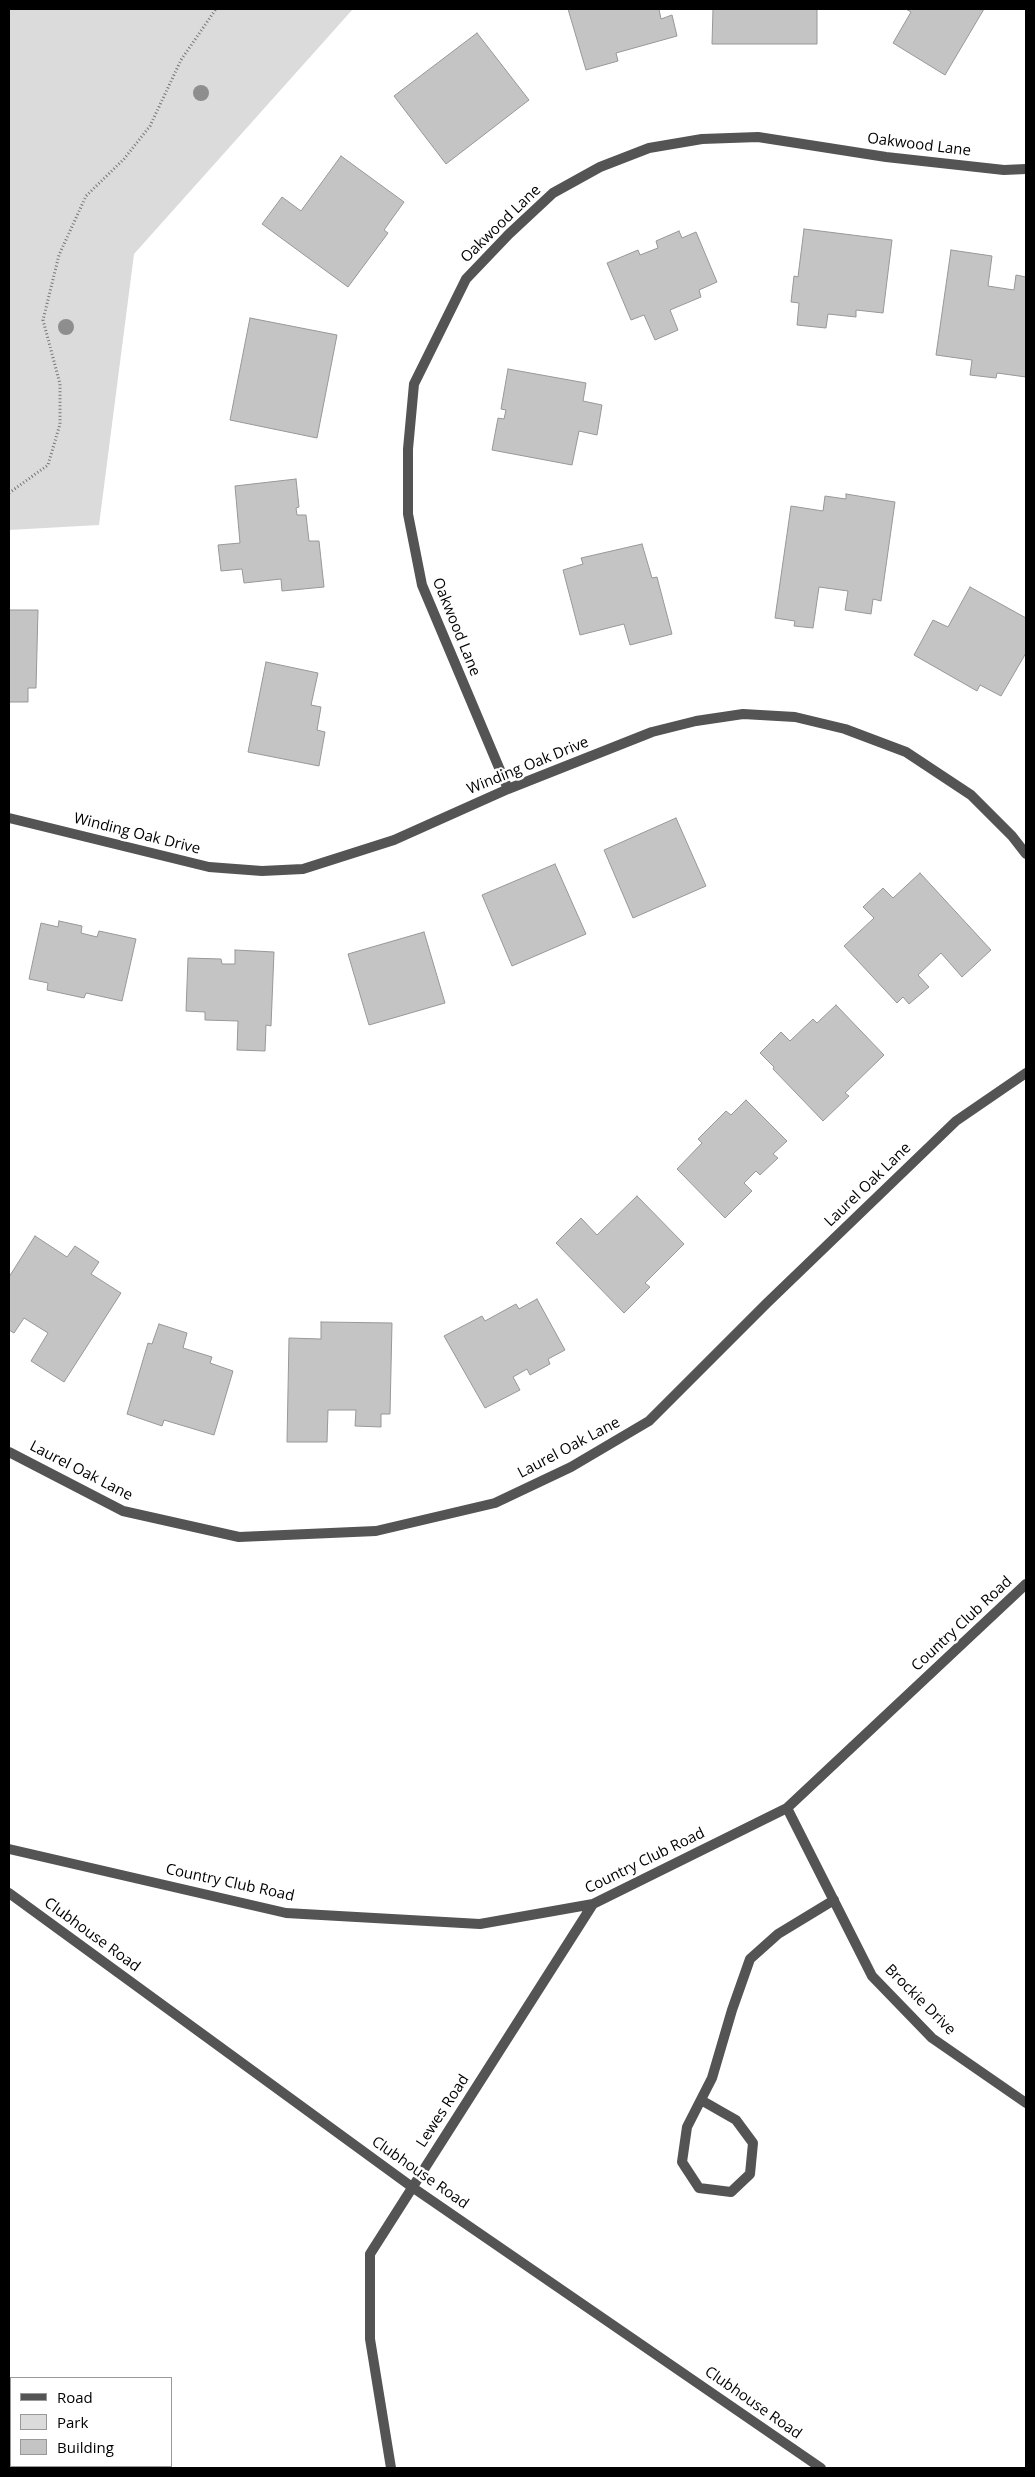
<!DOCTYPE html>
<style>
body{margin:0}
#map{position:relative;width:1035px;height:2477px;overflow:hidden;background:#fff;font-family:"Open Sans",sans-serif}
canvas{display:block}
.frame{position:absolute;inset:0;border:10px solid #000;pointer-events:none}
.legend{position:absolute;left:10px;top:2377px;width:162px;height:90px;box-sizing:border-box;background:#fff;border:1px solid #999;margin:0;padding:6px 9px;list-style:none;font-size:15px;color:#000}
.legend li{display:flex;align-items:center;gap:10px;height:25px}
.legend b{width:25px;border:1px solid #999}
</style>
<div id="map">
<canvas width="1035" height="2477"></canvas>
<div class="frame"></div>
<ul class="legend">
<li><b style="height:6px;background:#545454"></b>Road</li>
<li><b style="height:14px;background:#dbdbdb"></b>Park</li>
<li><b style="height:14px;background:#c4c4c4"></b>Building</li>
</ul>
</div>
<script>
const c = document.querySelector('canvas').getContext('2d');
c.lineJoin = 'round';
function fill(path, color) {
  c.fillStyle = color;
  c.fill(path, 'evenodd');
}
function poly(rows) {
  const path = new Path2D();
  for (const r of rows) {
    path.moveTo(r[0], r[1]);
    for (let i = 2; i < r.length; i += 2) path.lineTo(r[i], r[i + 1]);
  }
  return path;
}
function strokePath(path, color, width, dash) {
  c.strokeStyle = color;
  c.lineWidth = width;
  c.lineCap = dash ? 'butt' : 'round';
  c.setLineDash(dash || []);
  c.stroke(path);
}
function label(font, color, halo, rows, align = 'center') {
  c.font = font + ' "Open Sans",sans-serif';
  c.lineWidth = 5;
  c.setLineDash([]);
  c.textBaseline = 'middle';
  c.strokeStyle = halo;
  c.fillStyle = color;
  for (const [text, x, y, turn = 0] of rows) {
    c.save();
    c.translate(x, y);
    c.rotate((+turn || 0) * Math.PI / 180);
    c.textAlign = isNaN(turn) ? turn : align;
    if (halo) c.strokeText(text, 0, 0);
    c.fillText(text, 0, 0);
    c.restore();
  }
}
const green = poly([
 [9,9,353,9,134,254,99,525,9,530]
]);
const building = poly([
 [568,9,659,9,661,19,672,15,677,36,616,53,618,61,586,70,568,9],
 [713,9,817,9,817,44,712,44,713,9],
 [906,9,984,9,945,75,893,43,911,12,906,9],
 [477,33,529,100,446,164,394,96,477,33],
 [341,156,404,202,384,230,388,233,348,287,262,224,282,197,301,211,341,156],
 [804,229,892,240,883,313,856,310,856,317,828,314,826,328,797,325,799,303,791,302,794,276,798,277,804,229],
 [679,231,682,238,696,232,717,282,699,290,701,297,670,310,678,330,655,340,644,315,631,320,607,263,638,250,640,255,658,248,656,241,679,231],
 [951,250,992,256,988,286,1014,290,1016,275,1026,277,1026,377,997,373,996,378,970,375,972,360,936,355,951,250],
 [250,318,337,335,317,438,230,420,250,318],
 [508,369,586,383,583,401,602,405,597,435,579,431,572,465,492,450,498,418,504,419,506,410,501,409,508,369],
 [296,479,299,507,296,508,297,515,306,515,309,541,319,541,324,587,282,591,281,579,244,583,242,569,221,571,218,545,240,543,235,486,296,479],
 [846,494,895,502,881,601,873,599,871,614,845,610,848,591,819,587,813,628,794,626,795,621,775,618,791,506,823,511,825,496,846,499,846,494],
 [642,544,652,578,657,577,672,634,630,645,624,624,580,635,563,570,583,564,581,558,642,544],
 [970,587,1026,618,1026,653,1001,696,980,685,977,691,914,655,933,620,948,627,970,587],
 [9,610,38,610,36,688,28,688,28,702,9,702,9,610],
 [266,662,318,673,311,705,321,707,317,730,325,732,319,766,248,752,266,662],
 [676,818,706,886,633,918,604,850,676,818],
 [555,864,586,934,512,966,482,895,555,864],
 [920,873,991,950,962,977,941,953,918,975,929,987,909,1004,903,997,897,1003,844,946,874,918,863,907,883,888,893,898,920,873],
 [59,921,82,926,81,933,97,937,99,931,136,939,122,1001,86,993,84,998,47,990,48,983,29,979,41,923,58,927,59,921],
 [424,932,445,1003,369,1025,348,954,424,932],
 [235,950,274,952,271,1026,266,1025,265,1051,237,1050,238,1021,205,1020,205,1012,186,1011,188,958,221,959,222,964,235,964,235,950],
 [836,1005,884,1055,845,1093,849,1096,823,1121,773,1069,774,1067,760,1053,781,1032,790,1041,813,1019,817,1023,836,1005],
 [746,1100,787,1141,773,1154,778,1158,760,1175,756,1171,744,1183,752,1191,725,1218,677,1169,702,1143,698,1139,726,1111,731,1115,746,1100],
 [637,1196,684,1244,645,1283,650,1287,624,1313,556,1243,581,1218,597,1235,637,1196],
 [35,1236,67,1257,75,1246,99,1262,91,1274,121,1293,64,1382,31,1361,48,1333,24,1318,14,1333,9,1330,9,1277,35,1236],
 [537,1299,565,1350,548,1359,550,1364,530,1375,527,1369,513,1377,520,1390,485,1408,444,1336,482,1316,485,1321,516,1304,519,1309,537,1299],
 [321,1322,392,1323,390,1414,381,1414,381,1427,355,1426,356,1410,328,1410,327,1442,287,1442,289,1338,321,1339,321,1322],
 [159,1324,187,1333,183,1348,212,1357,210,1363,233,1371,214,1435,164,1420,162,1426,127,1414,148,1343,152,1344,159,1324]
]);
const path = poly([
 [9,493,48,465,60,424,60,384,43,320,59,255,86,196,124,159,150,126,181,60,216,9]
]);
const lane = poly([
 [701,2100,736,2120,753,2143,750,2174,731,2192,699,2188,682,2162,687,2127,712,2078,732,2010,750,1959,778,1934,834,1900]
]);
const street = poly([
 [508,789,422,585,408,514,408,449,414,384,466,279,509,234,553,193,600,167,649,148,702,139,758,137,886,157,1004,170,1026,169],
 [9,818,209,867,262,871,303,869,394,840,508,789,652,732,696,721,743,714,795,717,845,729,906,752,971,795,1012,836,1026,854],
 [9,1452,123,1511,239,1537,376,1531,495,1503,571,1467,649,1421,767,1303,956,1121,1026,1073],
 [787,1808,872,1976,932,2038,1026,2103],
 [9,1849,286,1913,480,1924,593,1904,787,1808,1026,1584],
 [9,1893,412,2187,821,2468],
 [391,2468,370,2339,370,2254,593,1904]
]);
const trees = [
 [201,93],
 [66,327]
];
const streetNames = [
 ["Oakwood Lane",919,145,7],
 ["Oakwood Lane",501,224,-44],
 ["Oakwood Lane",456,627,68],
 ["Winding Oak Drive",528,766,-22],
 ["Winding Oak Drive",137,834,14],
 ["Laurel Oak Lane",868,1185,-44],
 ["Laurel Oak Lane",569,1448,-28],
 ["Laurel Oak Lane",81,1471,27],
 ["Country Club Road",962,1624,-43],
 ["Country Club Road",645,1861,-26],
 ["Country Club Road",230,1883,12],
 ["Clubhouse Road",92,1935,36],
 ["Brockie Drive",920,2000,45],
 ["Lewes Road",443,2111,-57],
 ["Clubhouse Road",420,2173,35],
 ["Clubhouse Road",753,2403,35]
];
fill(green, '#dbdbdb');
fill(building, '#c4c4c4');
strokePath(building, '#989898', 1);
strokePath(path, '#767676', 3, [1, 2.5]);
strokePath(lane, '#545454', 10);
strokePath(street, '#545454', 10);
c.fillStyle = '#8e8e8e';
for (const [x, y] of trees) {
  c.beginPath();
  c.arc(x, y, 8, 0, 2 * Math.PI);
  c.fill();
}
label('15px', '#000', '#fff', streetNames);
</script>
